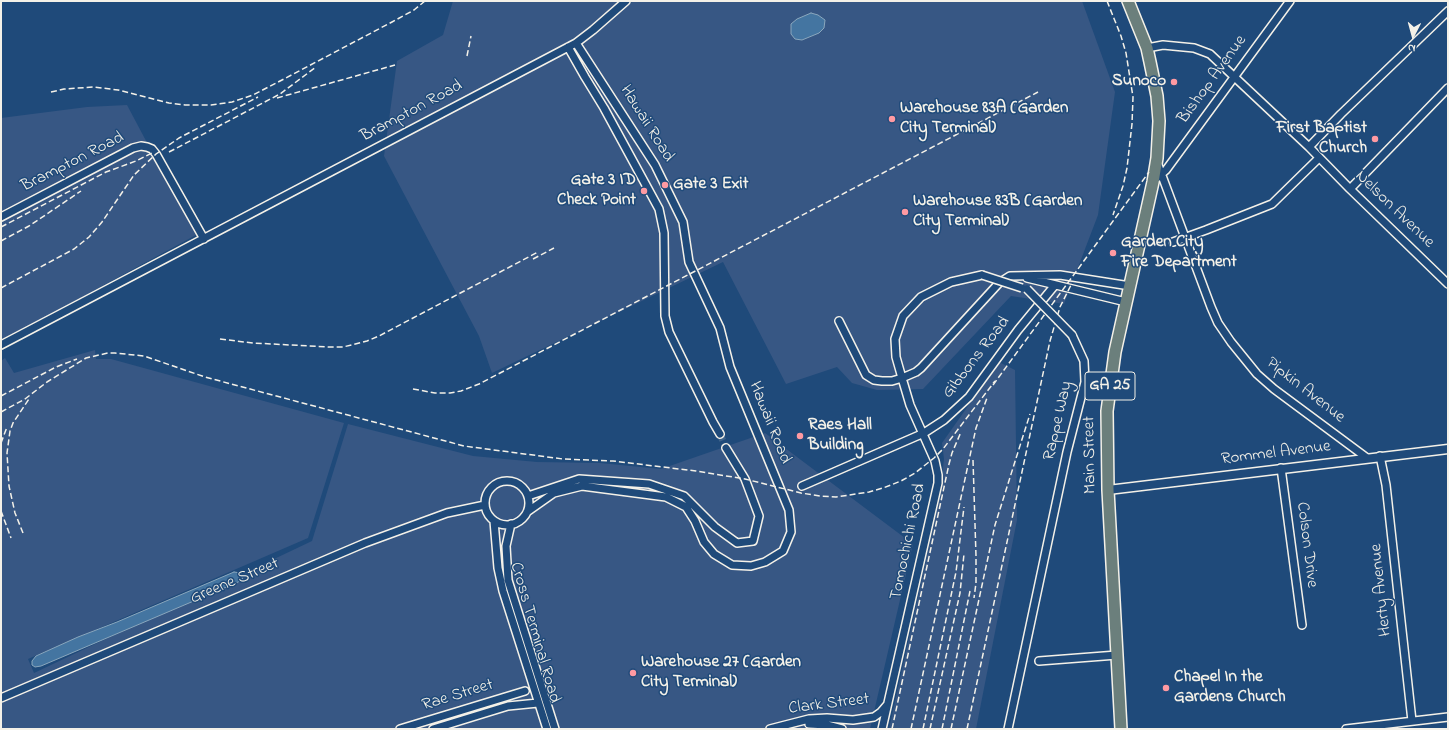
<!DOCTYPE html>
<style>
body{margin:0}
#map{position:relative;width:1449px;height:730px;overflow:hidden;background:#1f4a7a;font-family:"Indie Flower",sans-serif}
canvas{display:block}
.frame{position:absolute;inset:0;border:2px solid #f4f1e8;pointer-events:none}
.north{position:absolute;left:1393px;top:16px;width:40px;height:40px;-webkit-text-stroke:3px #1f4a7a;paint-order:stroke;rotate:186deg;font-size:11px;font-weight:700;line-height:16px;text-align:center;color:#f4f1e8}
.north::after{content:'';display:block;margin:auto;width:14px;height:18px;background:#f4f1e8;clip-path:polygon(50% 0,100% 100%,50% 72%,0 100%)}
</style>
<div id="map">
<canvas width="1449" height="730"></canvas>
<div class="frame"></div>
<div class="north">N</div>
</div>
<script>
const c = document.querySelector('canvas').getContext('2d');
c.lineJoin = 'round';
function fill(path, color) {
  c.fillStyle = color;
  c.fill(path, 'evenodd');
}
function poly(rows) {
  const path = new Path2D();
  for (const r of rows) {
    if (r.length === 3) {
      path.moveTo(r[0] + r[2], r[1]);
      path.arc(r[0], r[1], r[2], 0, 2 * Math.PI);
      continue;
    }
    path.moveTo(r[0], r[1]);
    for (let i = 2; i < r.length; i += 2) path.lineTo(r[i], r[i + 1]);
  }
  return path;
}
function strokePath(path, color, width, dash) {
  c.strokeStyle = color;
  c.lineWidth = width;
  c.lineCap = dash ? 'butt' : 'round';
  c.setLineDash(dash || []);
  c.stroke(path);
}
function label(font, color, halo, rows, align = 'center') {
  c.font = font + ' "Indie Flower",sans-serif';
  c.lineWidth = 3;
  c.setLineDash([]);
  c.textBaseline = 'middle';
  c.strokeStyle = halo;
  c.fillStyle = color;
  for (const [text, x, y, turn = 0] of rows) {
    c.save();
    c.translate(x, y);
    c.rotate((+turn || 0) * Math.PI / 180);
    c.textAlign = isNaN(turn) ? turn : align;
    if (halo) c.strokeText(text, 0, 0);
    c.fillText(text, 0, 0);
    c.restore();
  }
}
const built = poly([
 [453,1,620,1,619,9,634,1,1082,1,1115,92,1098,215,1064,304,1011,296,923,389,877,390,852,383,837,367,786,384,723,262,492,373,479,336,384,156,397,61,443,35],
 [127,105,196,235,1,341,1,118,87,107],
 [95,350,96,359,111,359,344,423,308,538,28,659,34,673,312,541,348,424,473,456,537,462,600,463,661,469,765,433,913,544,870,729,1,729,1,361,5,358,14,373],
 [999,362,1015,370,1017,520,976,729,889,729,939,501,944,459,942,443]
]);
const water = poly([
 [811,13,818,15,825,20,824,28,819,33,802,40,795,39,791,34,791,24,797,19,811,13],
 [234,572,241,573,243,576,242,580,236,583,41,666,35,667,32,665,32,661,36,656,78,637,117,622,234,572]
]);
const minorTunnel = poly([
 [720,434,726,448]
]);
const minor = poly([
 [568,47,585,77,604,108,659,209,664,233,665,316,669,332,713,422,720,434],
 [1147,48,1163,45,1194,48,1210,54,1309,147,1350,189,1448,284],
 [1309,147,1341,114,1448,11],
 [1158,165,1211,307,1218,323,1231,342,1257,374,1274,389,1367,458],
 [1157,178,1166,170,1290,1],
 [1350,189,1448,88],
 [1,217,133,148,141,146,147,147,152,149,156,154,204,239],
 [1173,242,1206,230,1272,204,1319,158],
 [1027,278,1126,302],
 [839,321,866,375,874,380,882,381,892,381,902,378,896,357,895,339,903,316,921,297,951,282,982,275],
 [1,345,576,43,593,30,626,1],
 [1380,456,1386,485,1412,721],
 [1281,468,1302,625],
 [507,503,22],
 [802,486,924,433,944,420,969,397,1018,330,1055,285],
 [528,496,579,479,649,484,684,496,715,527,737,543,753,541,759,516,745,479,726,448],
 [527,512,554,493,582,486,666,497,686,507,695,521,704,542,714,554,732,565,751,566,765,562,783,551,791,532,789,510,730,367,720,328,689,262,683,222,655,165,576,43],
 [494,521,498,568,503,591,547,729],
 [511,524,506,546,508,580,555,729],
 [1039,661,1117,655],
 [1,698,365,543,447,513,485,505],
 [809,724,827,725,842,729],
 [400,729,525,691],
 [433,729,508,706,538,703],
 [770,729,809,719,827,718,853,720,874,717,881,712,887,705],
 [882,729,938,483,938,475,935,461,910,405,902,378,916,372,921,368,999,283,1010,276,1060,275,1130,286],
 [1008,729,1067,452,1085,382,1084,361,1072,335],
 [1346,729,1448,717]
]);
const tertiary = poly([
 [1108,490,1448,449]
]);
const primary = poly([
 [1121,729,1108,490,1107,411,1115,352,1153,182,1157,158,1159,121,1157,96,1150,62,1147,48,1128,1]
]);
const rail = poly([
 [1107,1,1121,36,1126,53,1133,97,1132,124,1127,168,1123,186,1113,215],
 [467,56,471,36],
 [51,92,64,89,94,87,118,90,169,103,185,105,211,105,232,102,253,95,282,80,392,22,414,10,425,1],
 [277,98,395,65],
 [169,152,280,94,316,67],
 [1,227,106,172,136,161,152,153],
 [1,241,29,226,81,191],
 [533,259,554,248],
 [1,288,74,249,89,237,102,222,134,175,156,154,179,138,258,97],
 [220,339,253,343,329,347,343,347,367,341,379,336,538,252],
 [993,385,1149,172],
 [413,389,435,393,450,393,461,391,479,384,1038,92],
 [1,396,56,367,77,359],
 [1,412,25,399,47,382,86,358,108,353,115,353,144,356,205,377,464,446,563,459,613,461,696,471,745,479,801,493,820,496,836,497,869,492,883,488,901,481,915,473,934,458,943,449,995,381],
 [1,443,7,427],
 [973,460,976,556,976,583,974,598],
 [1,511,11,538],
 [23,533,15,513,9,486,7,453,10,431,13,423,29,399],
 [892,729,949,464,952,453,961,432],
 [911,729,976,428,987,398],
 [923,729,956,572,964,507],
 [930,729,960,593,964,554],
 [942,729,970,591],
 [951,729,995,525,1030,414],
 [967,729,1050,341,1060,307,1071,285]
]);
const minorBridge = poly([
 [982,275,1022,288],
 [1027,289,1072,335]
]);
const markers = [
 [1174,82,4,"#ff9aa2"],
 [892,119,4,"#ff9aa2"],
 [1375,139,4,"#ff9aa2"],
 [665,185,4,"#ff9aa2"],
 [644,191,4,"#ff9aa2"],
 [905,212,4,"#ff9aa2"],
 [1113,253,4,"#ff9aa2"],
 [800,436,4,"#ff9aa2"],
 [633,673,4,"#ff9aa2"],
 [1166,688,4,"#ff9aa2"]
];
const shields = [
 [1110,386,50]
];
const shieldNames = [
 ["GA 25",1110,386]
];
const streetNames = [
 ["Bishop Avenue",1213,80,-54],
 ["Brampton Road",412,112,-28],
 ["Hawaii Road",646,124,58],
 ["Brampton Road",73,163,-27],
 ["Nelson Avenue",1394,210,44],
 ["Gibbons Road",977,358,-52],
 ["Pipkin Avenue",1305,391,38],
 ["Rappe Way",1059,421,-77],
 ["Hawaii Road",769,423,68],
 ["Rommel Avenue",1276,454,-7],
 ["Main Street",1091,455,-91],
 ["Tomochichi Road",909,542,-78],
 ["Colson Drive",1306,545,83],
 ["Greene Street",235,582,-23],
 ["Herty Avenue",1382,590,-96],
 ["Cross Terminal Road",534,633,74],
 ["Rae Street",458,696,-17],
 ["Clark Street",829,705,-7]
];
const poiNames = [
 ["Sunoco",1166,82,"right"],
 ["Warehouse 83A (Garden",900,109],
 ["City Terminal)",900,129],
 ["First Baptist",1367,129,"right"],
 ["Church",1367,149,"right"],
 ["Gate 3 ID",636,181,"right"],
 ["Check Point",636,201,"right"],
 ["Gate 3 Exit",673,185],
 ["Warehouse 83B (Garden",913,202],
 ["City Terminal)",913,222],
 ["Garden City",1121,243],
 ["Fire Department",1121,263],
 ["Raes Hall",808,426],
 ["Building",808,446],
 ["Warehouse 27 (Garden",641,663],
 ["City Terminal)",641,683],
 ["Chapel In the",1174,678],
 ["Gardens Church",1174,698]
];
fill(built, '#375784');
fill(water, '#4475a1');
strokePath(water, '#8aa7bd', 1);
strokePath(minorTunnel, '#3f638a', 7, [7, 3.5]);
strokePath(minor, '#f4f1e8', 10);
strokePath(tertiary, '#f4f1e8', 11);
strokePath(primary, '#f4f1e8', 14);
strokePath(minor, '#1f4a7a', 7);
strokePath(tertiary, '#1f4a7a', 8);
strokePath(primary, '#6b7f7c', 11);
strokePath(rail, '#f4f1e8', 1.5, [6, 3]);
strokePath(minorBridge, '#f4f1e8', 10, []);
strokePath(minorBridge, '#1f4a7a', 7);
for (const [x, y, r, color] of markers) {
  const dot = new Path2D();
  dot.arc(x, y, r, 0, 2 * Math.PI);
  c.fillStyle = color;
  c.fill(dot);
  strokePath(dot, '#1f4a7a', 1.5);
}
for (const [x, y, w] of shields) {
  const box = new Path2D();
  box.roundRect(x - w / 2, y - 14, w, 28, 3);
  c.fillStyle = '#1f4a7a';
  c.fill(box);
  strokePath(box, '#f4f1e8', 1);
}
label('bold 16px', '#f4f1e8', null, shieldNames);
label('17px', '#f4f1e8', '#1f4a7a', streetNames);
label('bold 17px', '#f4f1e8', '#1f4a7a', poiNames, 'left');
</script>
